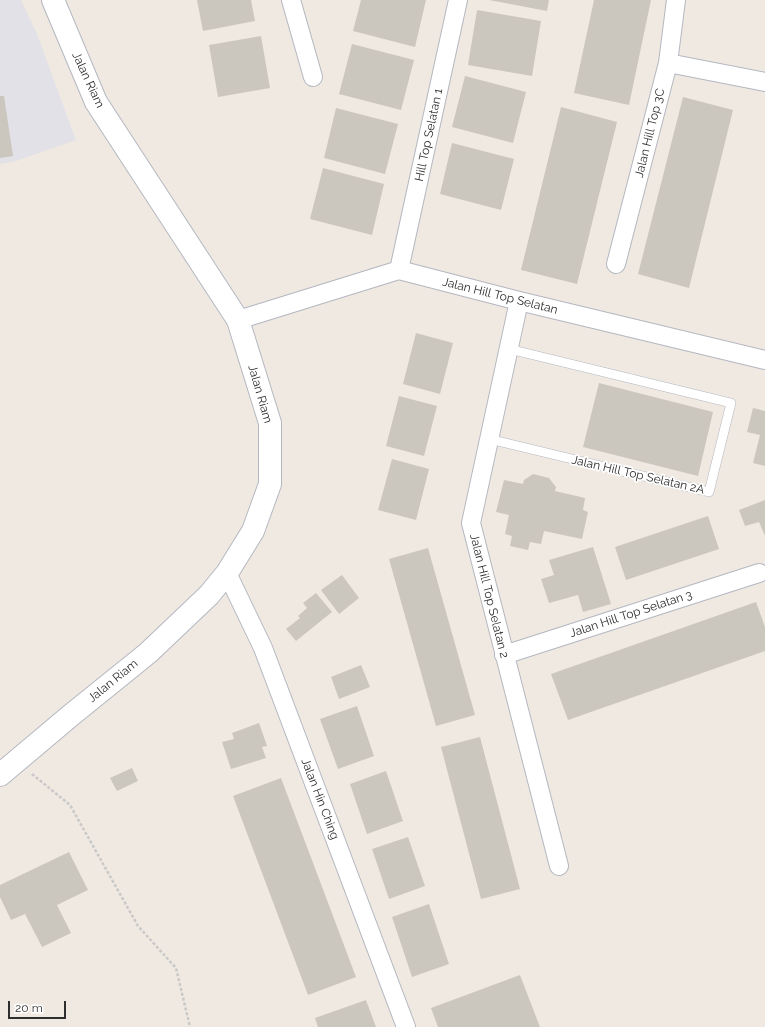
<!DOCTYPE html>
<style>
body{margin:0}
#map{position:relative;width:765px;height:1027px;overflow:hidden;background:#efe9e1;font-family:Raleway,sans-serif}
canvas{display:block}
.scale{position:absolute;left:8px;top:1001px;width:58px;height:18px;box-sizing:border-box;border:2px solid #2e2e2e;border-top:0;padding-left:5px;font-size:12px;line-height:14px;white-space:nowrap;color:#2e2e2e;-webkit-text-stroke:3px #fff;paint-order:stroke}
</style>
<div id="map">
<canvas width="765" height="1027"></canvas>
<div class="scale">20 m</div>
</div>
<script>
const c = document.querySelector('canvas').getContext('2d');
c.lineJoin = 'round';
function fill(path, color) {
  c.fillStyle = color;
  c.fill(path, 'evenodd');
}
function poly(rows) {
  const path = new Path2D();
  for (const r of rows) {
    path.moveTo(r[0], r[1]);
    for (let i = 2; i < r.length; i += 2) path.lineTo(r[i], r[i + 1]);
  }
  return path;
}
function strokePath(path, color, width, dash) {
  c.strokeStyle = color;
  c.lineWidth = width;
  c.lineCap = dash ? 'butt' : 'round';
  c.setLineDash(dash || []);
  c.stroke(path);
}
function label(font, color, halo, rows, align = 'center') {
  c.font = font + ' Raleway,sans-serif';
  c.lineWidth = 3.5;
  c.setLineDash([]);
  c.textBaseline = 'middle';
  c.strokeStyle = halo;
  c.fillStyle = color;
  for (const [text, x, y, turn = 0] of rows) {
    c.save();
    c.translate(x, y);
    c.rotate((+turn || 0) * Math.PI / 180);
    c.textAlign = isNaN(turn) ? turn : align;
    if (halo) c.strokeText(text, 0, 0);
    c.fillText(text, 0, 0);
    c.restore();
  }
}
const industrial = poly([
 [0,0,21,0,37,34,76,140,16,161,0,164]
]);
const building = poly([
 [197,0,251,0,255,21,203,31],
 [361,0,426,0,415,47,353,31],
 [489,0,549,0,547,11],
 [594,0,651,0,629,105,574,93],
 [477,10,541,21,532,76,468,65],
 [261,36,270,88,218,97,209,45],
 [352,44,414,60,401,110,339,94],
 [465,76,526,92,513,143,452,127],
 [0,96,4,96,13,156,0,158],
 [683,97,733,110,689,288,638,274],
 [561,107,617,122,577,284,521,270],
 [336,108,398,124,385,174,324,158],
 [452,143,514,159,501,210,440,194],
 [323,168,384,184,372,235,310,219],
 [416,333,453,343,440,394,403,384],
 [599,383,713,412,698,476,583,447],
 [399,396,437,406,424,456,386,446],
 [753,408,765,411,765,466,753,463,760,435,747,432],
 [392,459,429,469,416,520,378,510],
 [533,474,549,478,556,487,555,491,585,498,583,510,588,512,582,539,544,531,541,544,530,542,528,550,510,546,512,536,505,534,509,515,496,512,504,480,523,484,524,480],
 [765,500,765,536,759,522,745,526,739,510],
 [708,516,719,549,626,580,615,547],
 [593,547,611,604,583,612,578,595,549,603,541,579,554,575,549,560],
 [428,548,475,715,436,726,389,559],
 [342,575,359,598,339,614,321,590],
 [316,593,332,612,296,641,286,629,300,618,298,616,307,608,303,603],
 [756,602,765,627,765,651,568,720,551,674],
 [361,665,370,687,339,699,331,677],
 [357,706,374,756,338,769,320,719],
 [259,723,267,746,262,747,266,758,231,769,222,742,234,739,232,733],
 [480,737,520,889,481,899,441,747],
 [132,768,138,781,117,791,110,778],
 [386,771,403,821,367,834,350,784],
 [281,778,356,977,308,995,233,796],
 [408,837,425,886,389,899,372,849],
 [69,852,88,890,57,905,71,933,42,947,25,914,11,920,0,897,0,885],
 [429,904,449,964,412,977,392,917],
 [520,975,540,1027,438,1027,431,1008],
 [366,1000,376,1027,318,1027,315,1018]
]);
const path = poly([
 [32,774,70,805,138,926,176,968,190,1027]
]);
const lane = poly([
 [489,439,709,492,731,403,509,349]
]);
const street = poly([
 [291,0,313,77],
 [668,63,765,82],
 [616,264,668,63,676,0],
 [399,270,458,0],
 [519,301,471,523,559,866],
 [238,320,399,270,519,301,765,360],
 [227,573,263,648,406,1027],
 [504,655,759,573]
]);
const secondary = poly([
 [0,775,70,716,148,653,209,595,227,573,253,531,270,484,270,423,238,320,96,102,53,0]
]);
const streetNames = [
 ["Jalan Riam",88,80,65],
 ["Jalan Hill Top 3C",650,133,-76],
 ["Hill Top Selatan 1",429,135,-78],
 ["Jalan Hill Top Selatan",500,296,14],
 ["Jalan Riam",260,394,74],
 ["Jalan Hill Top Selatan 2A",638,475,13],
 ["Jalan Hill Top Selatan 2",489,596,76],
 ["Jalan Hill Top Selatan 3",631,614,-18],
 ["Jalan Riam",113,681,-39],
 ["Jalan Hin Ching",320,799,69]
];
fill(industrial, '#e3e1e8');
fill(building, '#cbc7bf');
strokePath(lane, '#b4b7c1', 10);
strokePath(street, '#b4b7c1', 20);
strokePath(secondary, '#b4b7c1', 24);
strokePath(path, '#c9c9c9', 2.5, [3, 2]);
strokePath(lane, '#fff', 9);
strokePath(street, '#fff', 18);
strokePath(secondary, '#fff', 22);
label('12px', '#2e2e2e', '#fff', streetNames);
</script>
